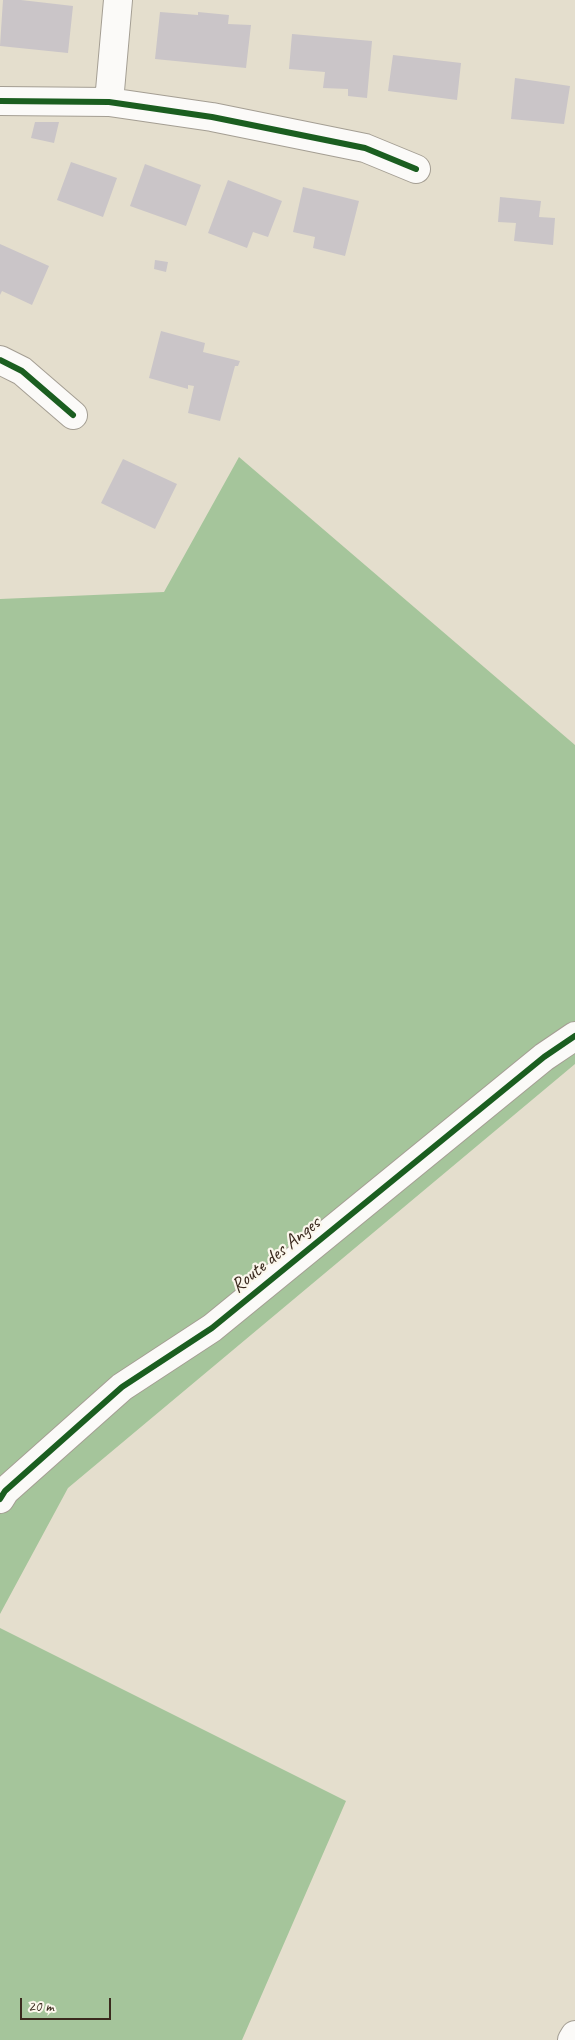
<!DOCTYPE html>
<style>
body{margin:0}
#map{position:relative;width:575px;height:2040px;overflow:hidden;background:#e4decd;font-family:Caveat,sans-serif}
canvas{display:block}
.scale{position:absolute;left:20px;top:1998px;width:91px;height:22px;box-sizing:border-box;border:2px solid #3b2a1e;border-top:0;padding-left:6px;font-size:15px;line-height:18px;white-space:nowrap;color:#3b2a1e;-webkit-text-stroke:4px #fbf7ec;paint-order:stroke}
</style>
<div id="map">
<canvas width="575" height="2040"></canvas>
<div class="scale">20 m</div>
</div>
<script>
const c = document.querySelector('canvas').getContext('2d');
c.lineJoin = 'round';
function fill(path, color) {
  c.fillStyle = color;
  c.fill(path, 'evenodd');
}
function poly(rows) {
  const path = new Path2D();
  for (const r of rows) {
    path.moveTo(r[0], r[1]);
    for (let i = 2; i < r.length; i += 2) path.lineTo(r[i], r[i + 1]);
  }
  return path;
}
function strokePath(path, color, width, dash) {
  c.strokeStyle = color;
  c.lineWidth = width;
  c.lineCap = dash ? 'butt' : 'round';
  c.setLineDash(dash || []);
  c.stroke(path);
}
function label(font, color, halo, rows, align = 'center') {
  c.font = font + ' Caveat,sans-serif';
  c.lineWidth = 4.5;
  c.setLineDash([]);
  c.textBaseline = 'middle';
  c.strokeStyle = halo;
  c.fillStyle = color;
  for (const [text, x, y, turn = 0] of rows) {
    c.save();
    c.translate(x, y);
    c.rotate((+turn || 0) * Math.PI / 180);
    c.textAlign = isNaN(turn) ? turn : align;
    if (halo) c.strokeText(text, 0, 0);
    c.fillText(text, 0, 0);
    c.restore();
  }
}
const forest = poly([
 [239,457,575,745,575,1064,68,1488,0,1614,0,599,164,592],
 [0,1628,346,1801,242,2040,0,2040]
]);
const building = poly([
 [3,0,21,0,73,6,68,53,0,46],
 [160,12,198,15,198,12,229,15,228,24,251,25,246,68,155,59],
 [292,34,372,41,367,98,348,96,348,89,323,88,325,72,289,69],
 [393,55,461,63,457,100,388,91],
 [515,78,570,86,564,124,511,119],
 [35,122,59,122,54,143,31,138],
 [71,162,117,178,103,217,57,200],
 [145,164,201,185,186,226,130,206],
 [228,180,282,201,268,237,253,232,247,248,208,233],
 [303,187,359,201,345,256,313,248,315,237,293,232],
 [500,197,541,201,539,217,555,218,553,245,514,241,516,223,498,222],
 [0,244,49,266,32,305,2,291,0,295],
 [155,260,168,262,166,272,154,269],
 [161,331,205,343,203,352,240,361,238,366,235,366,220,421,188,413,194,386,188,385,188,389,149,378],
 [123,459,177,484,155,529,101,503]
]);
const minor = poly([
 [0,101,109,102,212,117,365,148,416,169],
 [109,102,118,0],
 [0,360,22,371,73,415],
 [0,1499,5,1491,122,1387,212,1328,544,1057,575,1036],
 [572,2040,575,2035]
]);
const cycleway = poly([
 [0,101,109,102,212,117,365,148,416,169],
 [0,360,22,371,73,415],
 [0,1499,5,1491,122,1387,212,1328,544,1057,575,1036]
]);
const streetNames = [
 ["Route des Anges",276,1255,-39]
];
fill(forest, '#a5c59b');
fill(building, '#cac5c8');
strokePath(minor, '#a49e93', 30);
strokePath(minor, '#fbfaf8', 28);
strokePath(cycleway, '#1b5e20', 6);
label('20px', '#3b2a1e', '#fbf7ec', streetNames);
</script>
